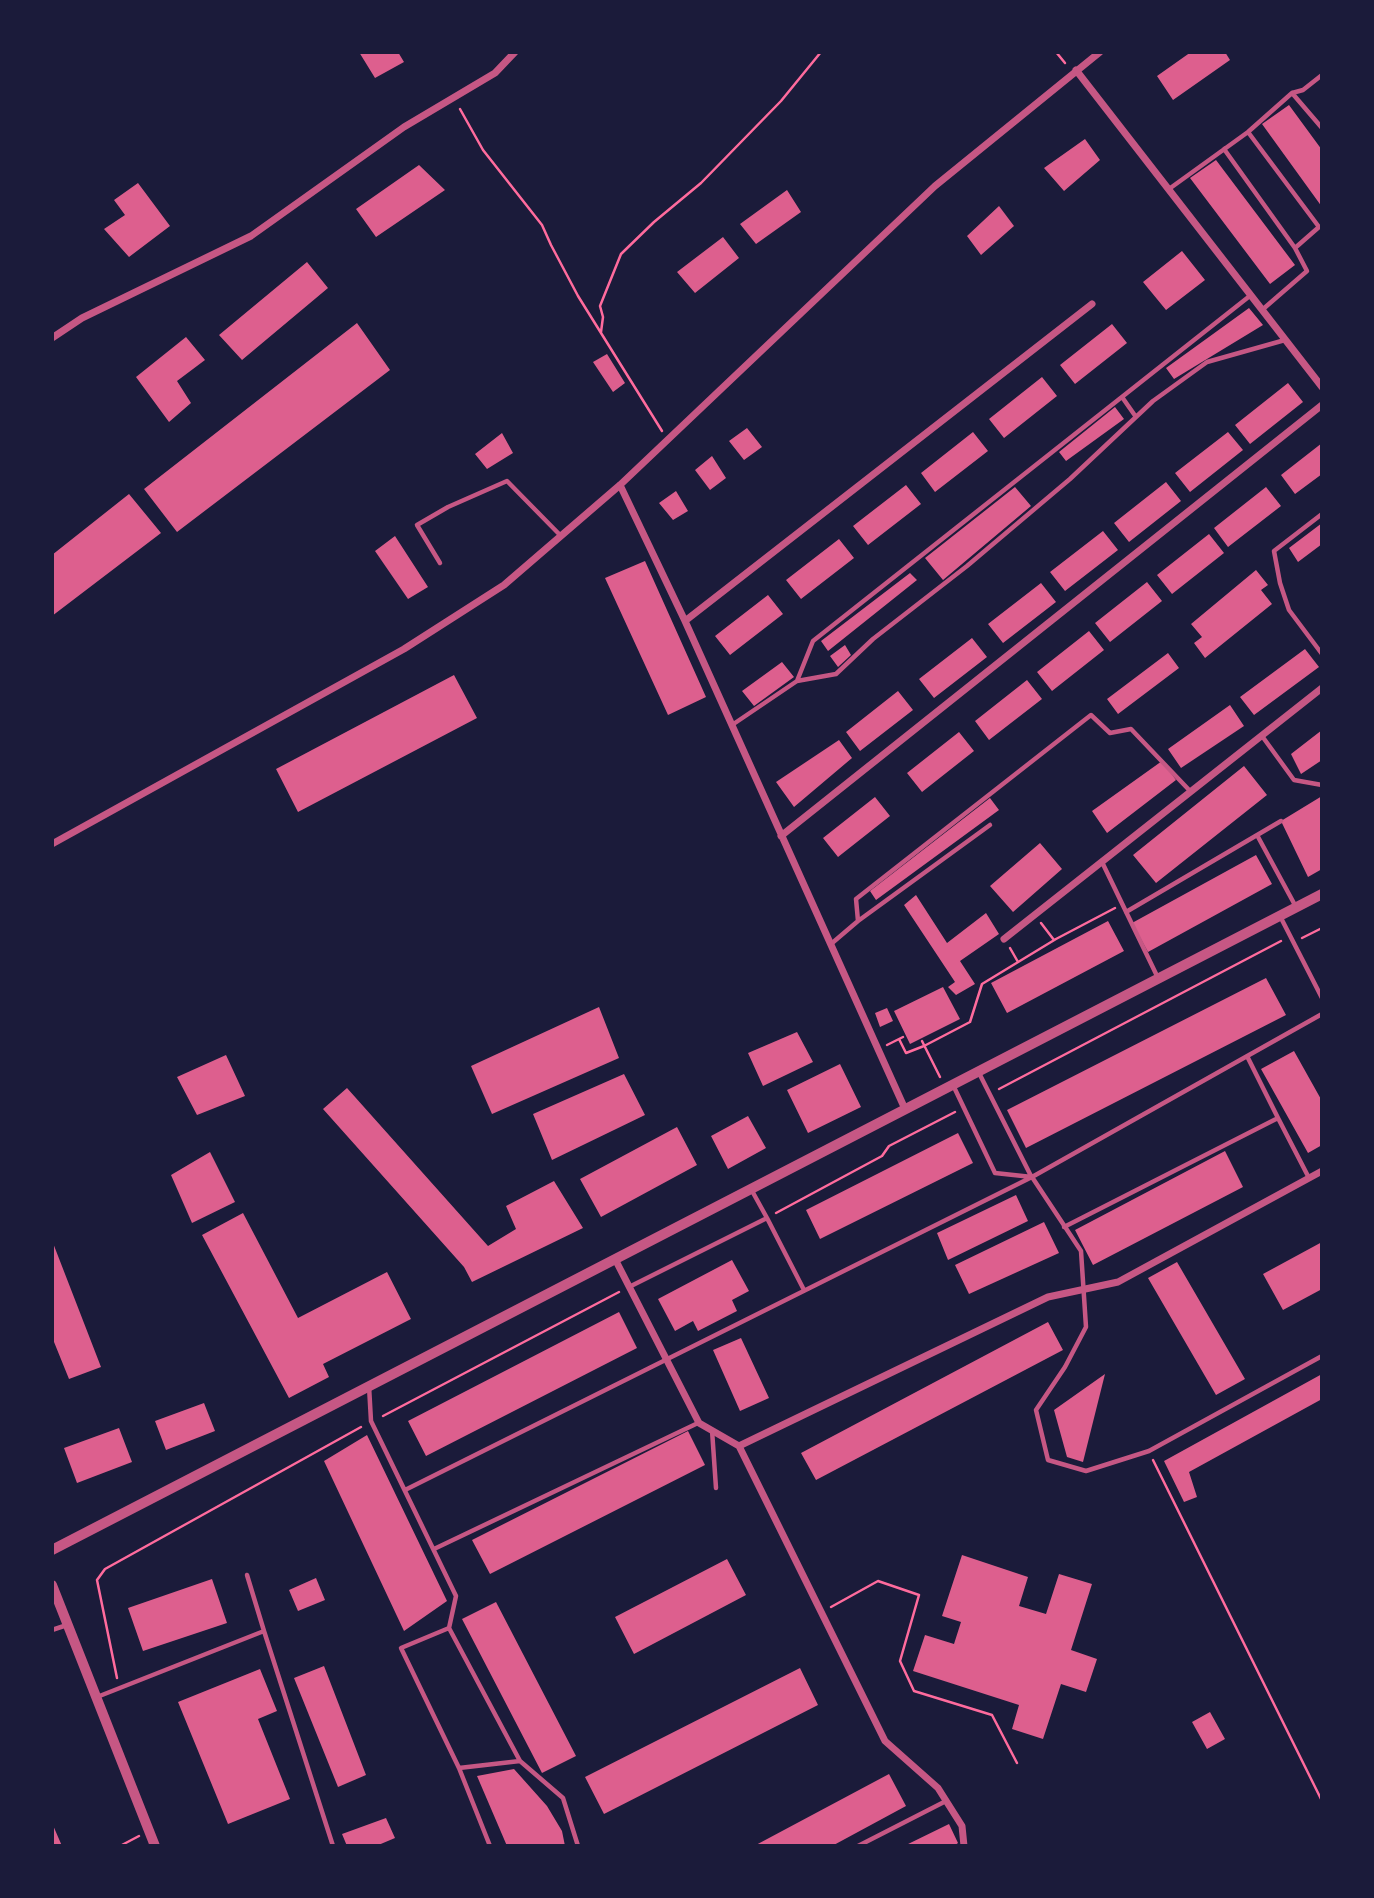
<!DOCTYPE html>
<style>
body{margin:0}
#map{position:relative;width:1374px;height:1898px;overflow:hidden;background:#1b1b3a;font-family:Commissioner,sans-serif}
canvas{display:block}
.frame{position:absolute;inset:0;border:54px solid #1b1b3a;pointer-events:none}
</style>
<div id="map">
<canvas width="1374" height="1898"></canvas>
<div class="frame"></div>
</div>
<script>
const c = document.querySelector('canvas').getContext('2d');
c.lineJoin = 'round';
function fill(path, color) {
  c.fillStyle = color;
  c.fill(path, 'evenodd');
}
function poly(rows) {
  const path = new Path2D();
  for (const r of rows) {
    path.moveTo(r[0], r[1]);
    for (let i = 2; i < r.length; i += 2) path.lineTo(r[i], r[i + 1]);
  }
  return path;
}
function strokePath(path, color, width, dash) {
  c.strokeStyle = color;
  c.lineWidth = width;
  c.lineCap = dash ? 'butt' : 'round';
  c.setLineDash(dash || []);
  c.stroke(path);
}
const building = poly([
 [359,52,398,52,404,62,375,78],
 [1191,52,1225,52,1230,60,1173,100,1157,76],
 [1289,105,1322,150,1322,207,1262,124],
 [1085,139,1100,160,1064,191,1044,168],
 [1216,160,1295,265,1270,284,1190,178],
 [419,165,445,190,376,237,356,209],
 [138,183,170,226,129,257,104,229,125,215,114,200],
 [787,190,801,212,756,244,740,224],
 [999,206,1014,226,981,255,967,236],
 [723,237,739,258,695,293,677,272],
 [1182,251,1205,280,1166,310,1143,282],
 [307,262,328,288,242,360,219,335],
 [1249,308,1263,325,1174,379,1166,368],
 [357,323,390,370,177,532,144,489],
 [1112,324,1127,343,1075,384,1060,365],
 [186,337,205,360,177,381,191,403,169,422,136,377],
 [607,354,625,383,613,392,593,362],
 [1042,377,1057,396,1004,438,989,419],
 [1288,383,1303,402,1250,444,1235,425],
 [1115,407,1124,419,1066,461,1059,452],
 [747,428,762,447,744,460,729,441],
 [973,432,988,451,935,492,921,473],
 [1228,432,1243,450,1190,492,1175,473],
 [502,433,513,453,487,469,475,454],
 [1322,443,1322,474,1295,494,1281,475],
 [712,456,726,478,710,490,695,470],
 [1166,482,1181,501,1129,542,1114,523],
 [906,485,921,504,868,545,853,526],
 [1015,487,1031,506,943,580,925,558],
 [1266,487,1281,506,1228,547,1214,528],
 [676,491,688,511,673,520,659,503],
 [129,494,161,533,52,616,52,555],
 [1322,523,1322,544,1298,562,1289,548],
 [1103,531,1118,550,1065,591,1050,572],
 [1209,534,1224,553,1172,594,1157,575],
 [395,536,428,587,408,599,375,551],
 [839,539,854,558,801,599,786,580],
 [645,561,706,697,668,715,605,578],
 [1256,570,1268,585,1261,590,1272,604,1205,658,1194,643,1202,637,1191,624],
 [910,573,917,580,828,651,821,641],
 [1147,582,1162,601,1110,642,1095,623],
 [1041,583,1056,602,1003,643,988,624],
 [768,595,783,614,730,655,715,636],
 [1089,631,1104,650,1052,691,1037,672],
 [972,638,987,657,934,698,919,679],
 [845,645,851,655,838,667,830,656],
 [1305,649,1319,667,1254,715,1240,697],
 [1168,653,1179,668,1118,714,1107,699],
 [782,662,794,677,754,706,742,691],
 [454,675,477,718,298,812,276,769],
 [1027,680,1042,699,989,740,975,721],
 [898,691,913,710,860,751,846,732],
 [1230,705,1244,726,1181,768,1168,749],
 [1322,730,1322,760,1301,774,1291,754],
 [959,732,974,751,922,792,907,773],
 [839,740,852,758,794,807,776,782],
 [1162,761,1176,780,1107,833,1092,811],
 [1244,766,1267,795,1156,883,1133,855],
 [1322,796,1322,869,1308,877,1281,821],
 [875,797,890,816,838,857,823,838],
 [990,798,999,810,876,900,870,891],
 [1040,843,1062,869,1013,912,990,886],
 [1256,855,1272,884,1148,952,1132,923],
 [916,895,947,943,986,913,999,934,960,961,975,984,956,995,948,987,955,982,904,905],
 [1108,921,1124,951,1007,1013,991,983],
 [1266,978,1286,1015,1026,1148,1007,1110],
 [943,987,960,1019,910,1044,894,1011],
 [599,1007,619,1058,492,1114,471,1066],
 [887,1008,893,1021,880,1027,875,1013],
 [797,1032,813,1062,763,1086,748,1053],
 [1294,1051,1322,1101,1322,1145,1308,1153,1261,1069],
 [226,1055,245,1096,197,1115,177,1077],
 [840,1064,861,1107,808,1133,787,1090],
 [624,1074,645,1115,552,1160,533,1114],
 [347,1088,488,1246,516,1229,506,1206,554,1181,583,1228,472,1282,464,1267,323,1109],
 [748,1116,766,1148,728,1169,711,1136],
 [677,1127,697,1165,601,1217,580,1179],
 [958,1133,973,1163,820,1239,806,1210],
 [1225,1151,1243,1187,1093,1265,1075,1230],
 [210,1152,235,1202,192,1223,171,1175],
 [1016,1195,1028,1221,948,1260,937,1233],
 [243,1213,298,1318,387,1272,411,1319,323,1364,329,1377,289,1398,202,1235],
 [1044,1222,1059,1253,969,1294,955,1265],
 [1322,1242,1322,1289,1283,1310,1263,1274],
 [53,1243,101,1367,69,1379,52,1337],
 [732,1260,749,1291,732,1300,737,1311,698,1331,693,1321,675,1331,658,1299],
 [1177,1262,1245,1379,1216,1395,1148,1278],
 [619,1312,637,1348,426,1456,408,1421],
 [1048,1322,1063,1350,816,1480,801,1453],
 [741,1338,769,1398,740,1411,713,1350],
 [1105,1374,1083,1462,1067,1457,1054,1410],
 [1322,1374,1322,1399,1189,1472,1197,1497,1184,1502,1164,1461],
 [204,1403,215,1431,166,1450,155,1421],
 [119,1428,132,1462,77,1483,64,1448],
 [688,1431,705,1465,490,1574,472,1540],
 [367,1435,447,1601,404,1631,324,1461],
 [962,1555,1028,1577,1019,1606,1046,1614,1059,1574,1092,1584,1071,1650,1097,1659,1086,1692,1061,1684,1043,1739,1012,1729,1019,1705,913,1671,925,1635,954,1644,961,1622,942,1616],
 [727,1559,746,1595,634,1654,615,1617],
 [316,1578,325,1600,298,1611,289,1590],
 [212,1579,227,1623,143,1651,128,1608],
 [496,1602,576,1756,542,1773,462,1619],
 [324,1666,366,1775,338,1787,294,1678],
 [800,1668,818,1705,604,1814,585,1777],
 [260,1669,277,1711,258,1719,290,1799,228,1824,178,1702],
 [1210,1712,1225,1739,1207,1749,1192,1722],
 [514,1769,547,1806,562,1831,565,1846,507,1846,477,1776],
 [889,1774,906,1806,832,1846,754,1846],
 [386,1818,395,1838,376,1846,347,1846,342,1834],
 [52,1823,62,1846,52,1846],
 [949,1824,958,1843,954,1846,904,1846]
]);
const path = poly([
 [1056,52,1065,63],
 [460,109,483,150,542,225,551,245,578,296,662,431],
 [601,332,603,317,600,306,621,254,654,222,701,183,781,101,821,52],
 [1041,923,1054,940],
 [1302,938,1322,928],
 [1010,948,1018,962],
 [899,1039,906,1053,924,1046,970,1022,982,984,1056,939,1115,908],
 [922,1041,940,1077],
 [887,1045,903,1037],
 [999,1089,1281,941],
 [776,1213,882,1156,889,1146,955,1112],
 [383,1416,619,1292],
 [1153,1460,1322,1801],
 [831,1607,878,1581,919,1595,900,1661,914,1691,992,1715,1017,1763],
 [117,1678,97,1580,105,1569,361,1427],
 [120,1846,139,1836]
]);
const service = poly([
 [1292,93,1322,128],
 [1224,149,1295,248,1319,227,1248,132],
 [1169,189,1248,132,1292,93,1303,90,1322,75],
 [1262,310,1307,271,1295,248],
 [1122,397,1136,417],
 [1322,514,1274,551,1280,583,1289,610,1322,654],
 [440,563,417,525,448,507,507,481,561,536],
 [797,681,813,641,1251,295],
 [732,725,797,681,836,674,873,639,967,566,1070,479,1153,401,1207,362,1285,340],
 [1262,736,1294,780,1322,785],
 [1257,835,1296,907],
 [1102,862,1158,978],
 [1126,912,1281,821],
 [1281,918,1322,998],
 [858,921,856,899,1091,715,1110,733,1131,729,1191,792],
 [831,944,858,921,990,825],
 [978,1071,1031,1176],
 [953,1085,995,1173,1032,1177,1081,1251,1086,1327,1065,1367,1036,1410,1048,1460,1086,1471,1149,1451,1322,1356],
 [1278,1118,1309,1178],
 [767,1218,804,1290],
 [1064,1227,1278,1118,1247,1056],
 [629,1287,767,1218,751,1189],
 [369,1386,371,1421,456,1596,449,1628,401,1648,459,1768,490,1846],
 [712,1430,716,1488],
 [405,1490,1032,1177,1322,1014],
 [434,1549,698,1423],
 [449,1628,520,1761],
 [52,1630,67,1625],
 [264,1631,333,1846],
 [97,1697,264,1631,247,1575],
 [459,1768,520,1761,563,1798,578,1846],
 [858,1846,946,1801]
]);
const minor = poly([
 [1076,70,1322,387],
 [52,338,82,318,251,236,404,127,495,73,515,52],
 [620,485,685,621,905,1109],
 [685,621,1092,304],
 [781,836,1322,405],
 [52,844,404,649,504,585,620,485,935,186,1100,52],
 [1004,939,1322,688],
 [615,1259,699,1423,739,1446,885,1741,938,1788,962,1826,964,1846],
 [739,1446,1048,1297,1118,1282,1322,1171]
]);
const tertiary = poly([
 [52,1550,1322,894],
 [52,1585,155,1846]
]);
fill(building, '#dd5f8e');
strokePath(path, '#ff6b9d', 2.5);
strokePath(service, '#c65784', 4.5);
strokePath(minor, '#c65784', 7);
strokePath(tertiary, '#c65784', 10);
</script>
